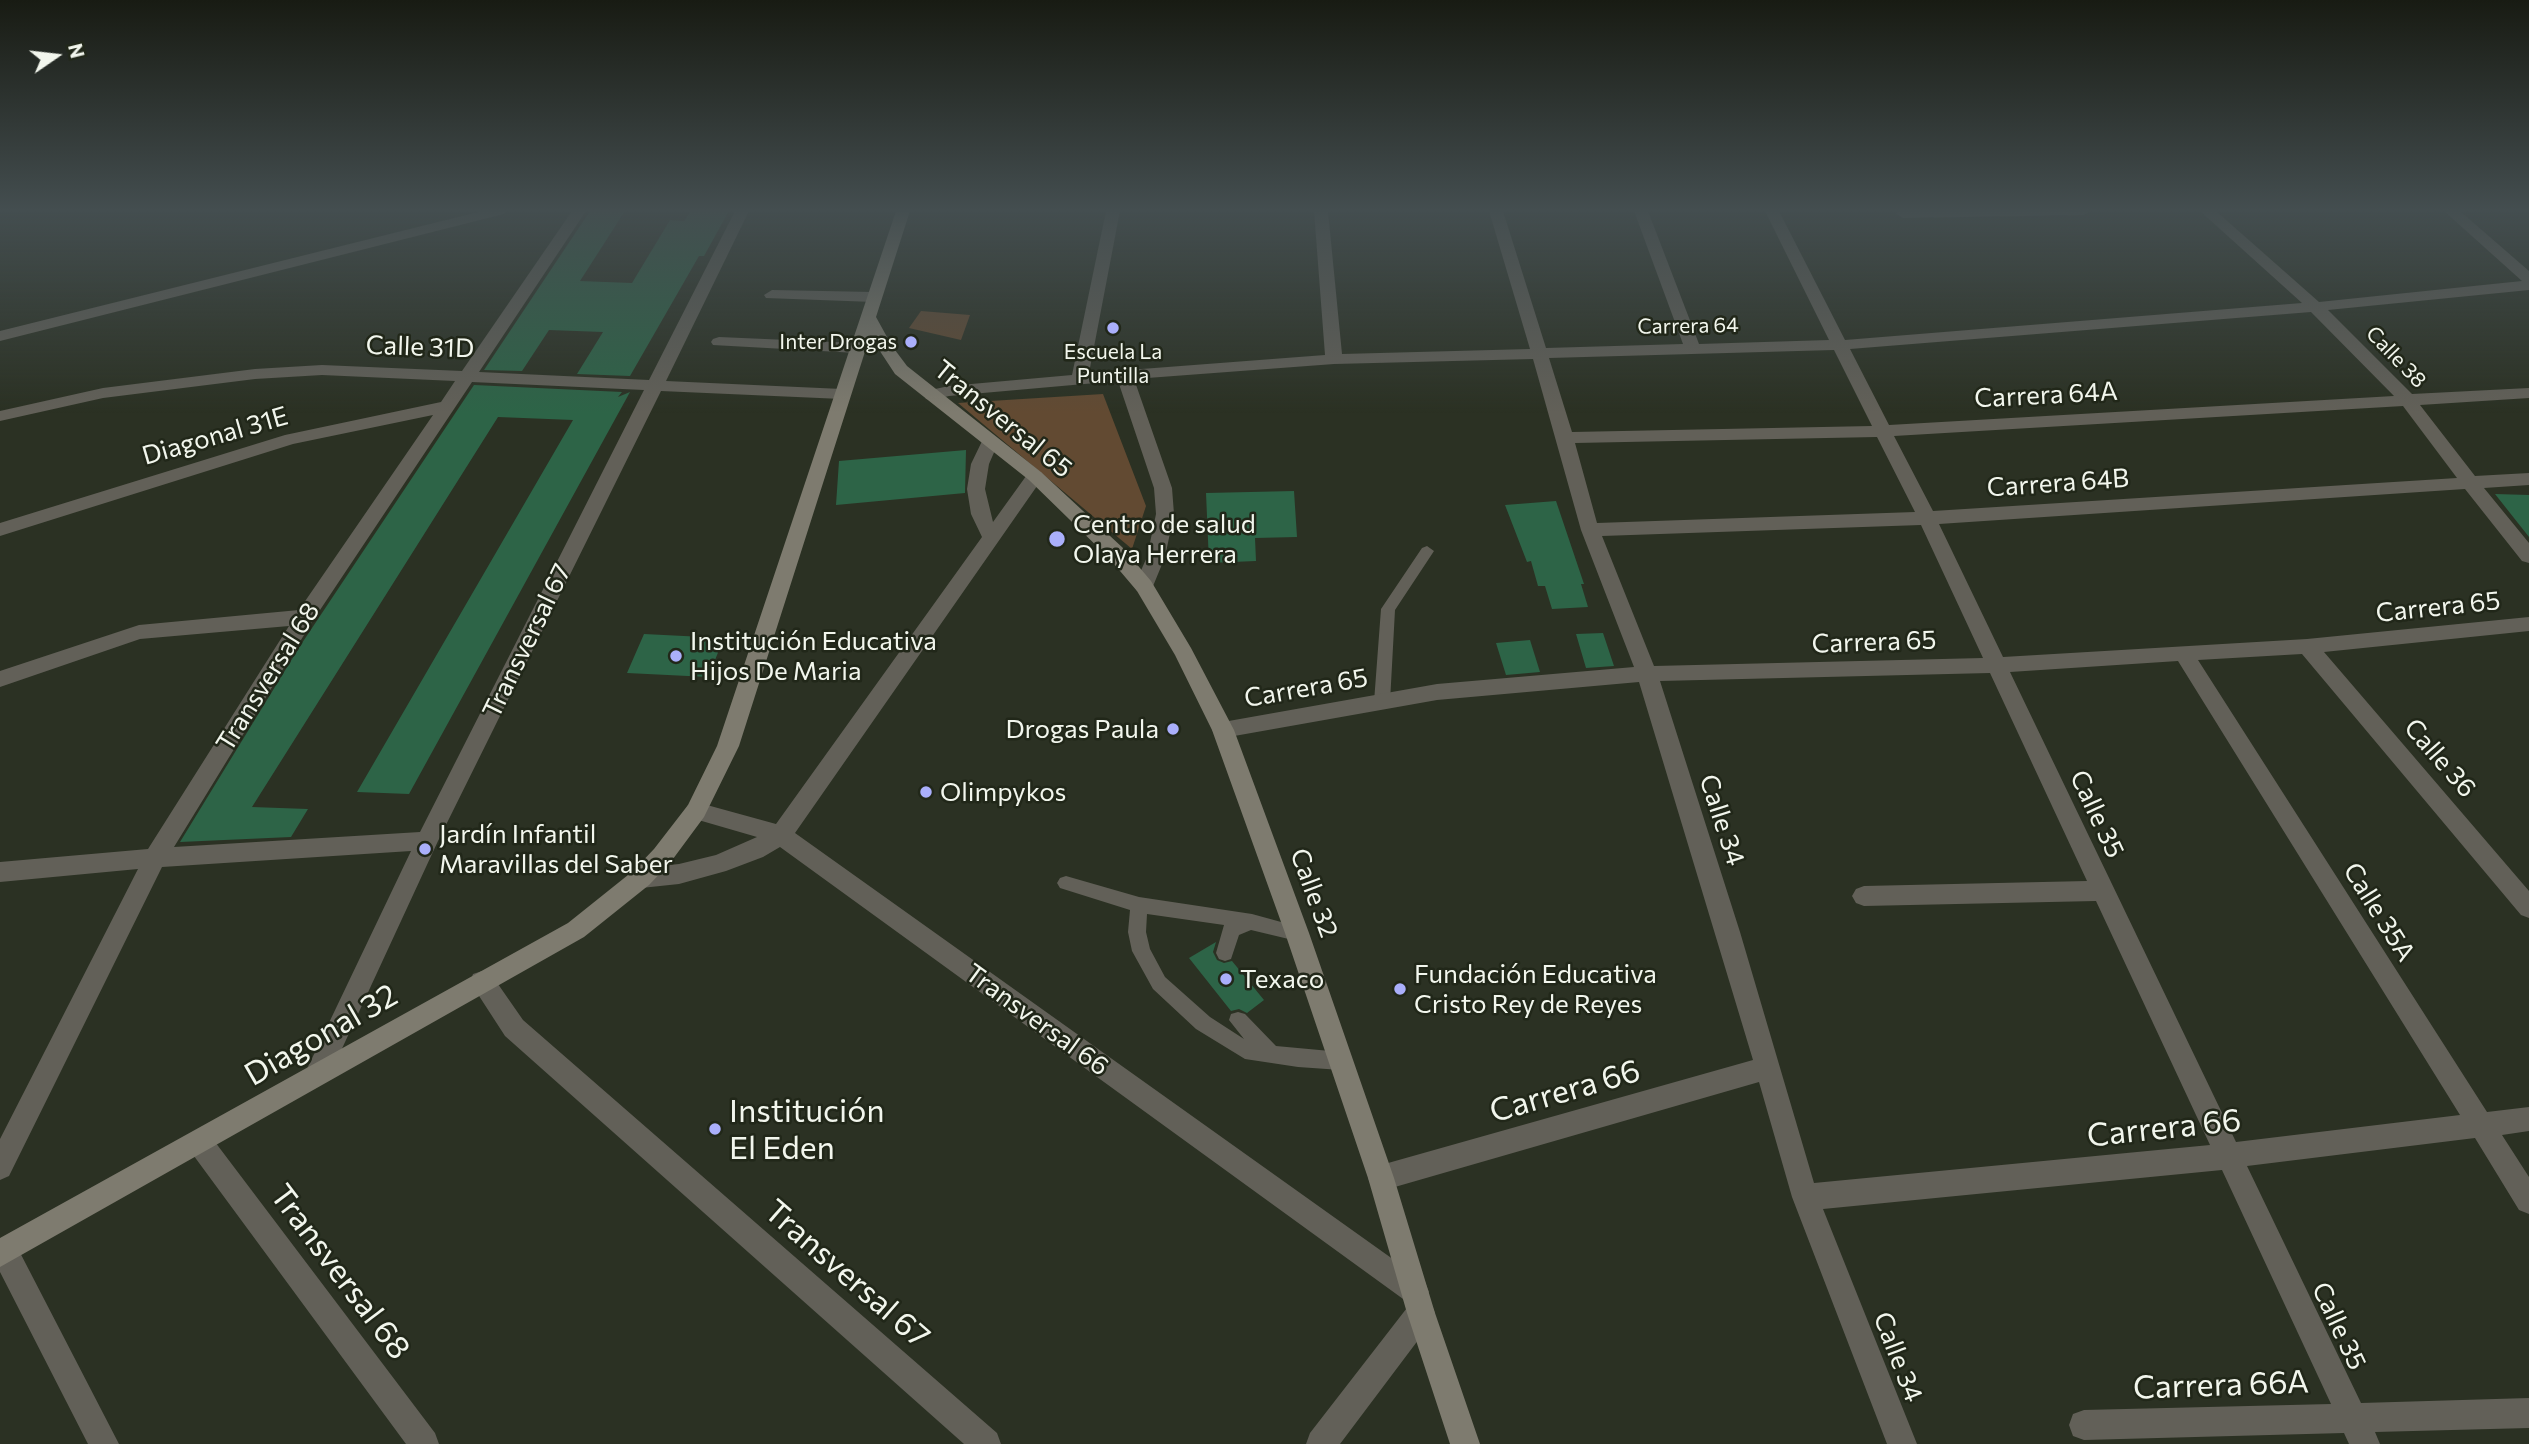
<!DOCTYPE html>
<meta charset="utf-8">
<style>
body{margin:0}
#map{position:relative;width:2529px;height:1444px;overflow:hidden;background:#2b3123;font-family:Commissioner,sans-serif}
canvas{display:block}
.north{position:absolute;left:21px;top:21px;width:70px;height:70px;-webkit-text-stroke:5px #212719;paint-order:stroke;rotate:76deg;font-size:19px;font-weight:700;line-height:28px;text-align:center;color:#f2f6ed}
.north::after{content:'';display:block;margin:auto;width:24px;height:32px;background:#f2f6ed;clip-path:polygon(50% 0,100% 100%,50% 72%,0 100%)}
</style>
<div id="map">
<canvas width="2529" height="1444"></canvas>
<div class="north">N</div>
</div>
<script>
const c = document.querySelector('canvas').getContext('2d');
c.lineJoin = 'round';
function fill(path, color) {
  c.fillStyle = color;
  c.fill(path, 'evenodd');
}
function poly(rows) {
  const path = new Path2D();
  for (const r of rows) {
    path.moveTo(r[0], r[1]);
    for (let i = 2; i < r.length; i += 2) path.lineTo(r[i], r[i + 1]);
  }
  return path;
}
function strokePath(path, color, width, dash) {
  c.strokeStyle = color;
  c.lineWidth = width;
  c.lineCap = dash ? 'butt' : 'round';
  c.setLineDash(dash || []);
  c.stroke(path);
}
function label(font, color, halo, rows, align = 'center') {
  c.font = font + ' Commissioner,sans-serif';
  c.lineWidth = 5;
  c.setLineDash([]);
  c.textBaseline = 'middle';
  c.strokeStyle = halo;
  c.fillStyle = color;
  for (const [text, x, y, turn = 0] of rows) {
    c.save();
    c.translate(x, y);
    c.rotate((+turn || 0) * Math.PI / 180);
    c.textAlign = isNaN(turn) ? turn : align;
    if (halo) c.strokeText(text, 0, 0);
    c.fillText(text, 0, 0);
    c.restore();
  }
}
const green = poly([
 [921,311,970,315,961,340,909,328],
 [1103,394,1146,506,1132,549,958,403]
]);
const building = poly([
 [590,211,625,211,580,281,632,283,670,220,684,221,691,211,729,211,704,256,699,256,630,376,577,374,603,332,549,330,522,371,484,370],
 [474,385,622,392,618,397,630,392,409,794,357,792,573,420,498,417,252,807,308,809,291,837,180,842,300,646],
 [966,450,965,493,836,505,839,461],
 [1294,491,1297,537,1255,538,1256,561,1209,563,1206,493],
 [2495,494,2529,495,2529,537],
 [1556,501,1584,584,1581,584,1588,607,1552,609,1545,586,1538,586,1531,561,1527,562,1505,505],
 [1603,633,1614,666,1586,668,1576,634],
 [644,634,724,638,708,677,627,673],
 [1530,640,1540,672,1506,675,1496,643],
 [1216,942,1213,952,1217,960,1224,963,1232,961,1264,1000,1247,1013,1239,1009,1231,1011,1189,958]
]);
const lane = poly([
 [1427,546,1434,551,1395,610,1390,702,1382,708,1374,702,1381,609,1422,548,1427,546],
 [1066,876,1139,897,1252,914,1303,928,1306,933,1303,938,1297,941,1251,930,1239,935,1231,959,1225,961,1219,959,1216,953,1224,925,1147,914,1146,932,1150,949,1165,977,1210,1017,1244,1039,1229,1020,1231,1014,1238,1012,1245,1014,1276,1046,1341,1052,1348,1055,1350,1061,1348,1067,1341,1070,1298,1067,1245,1059,1196,1029,1153,989,1132,951,1128,932,1130,910,1060,888,1057,883,1060,878,1066,876]
]);
const street = poly([
 [482,211,506,211,504,214,0,341,0,331,482,211],
 [572,211,586,211,479,372,649,380,735,211,749,211,666,381,842,389,850,394,842,399,661,391,438,841,327,1081,318,1085,309,1081,305,1073,411,851,162,867,9,1176,0,1180,0,1139,138,869,0,882,0,862,148,849,289,626,140,639,0,687,0,671,139,625,299,610,433,415,293,444,0,536,0,523,285,435,441,402,455,381,322,375,255,379,103,398,0,421,0,411,103,388,255,369,322,365,462,371,572,211],
 [472,382,644,390,420,832,174,847,312,622,472,382],
 [1106,211,1120,211,1089,373,1325,355,1314,211,1328,211,1342,354,1530,349,1489,211,1503,211,1546,348,1683,344,1634,211,1648,211,1699,344,1829,340,1765,211,1779,211,1845,340,2302,303,2200,211,2216,211,2319,302,2522,281,2444,211,2460,211,2529,271,2529,290,2328,310,2412,394,2529,388,2529,398,2420,405,2475,476,2529,473,2529,485,2484,488,2529,543,2529,563,2522,561,2465,489,1939,524,2003,657,2307,639,2529,617,2529,631,2324,652,2529,891,2529,918,2521,915,2302,654,2198,660,2487,1112,2529,1107,2529,1131,2502,1135,2529,1177,2529,1214,2519,1210,2475,1138,2247,1166,2361,1403,2529,1398,2529,1428,2375,1432,2380,1444,2349,1444,2344,1433,2084,1440,2073,1436,2069,1425,2073,1414,2084,1410,2331,1404,2222,1170,1823,1209,1917,1444,1887,1444,1792,1197,1759,1082,1381,1191,1372,1187,1368,1178,1372,1169,1381,1165,1753,1060,1639,682,1437,700,1223,738,1216,736,1212,730,1216,724,1223,722,1437,684,1634,667,1581,530,1533,359,1334,364,1134,379,1172,488,1174,514,1165,557,1151,591,1144,593,1137,591,1134,586,1147,557,1156,514,1154,488,1118,381,949,396,932,400,926,399,924,395,926,391,949,386,1072,375,1106,211],
 [2311,312,2394,396,1889,425,1850,349,2311,312],
 [1834,350,1872,426,1572,432,1549,358,1834,350],
 [2403,406,2457,478,1933,511,1894,436,2403,406],
 [1877,437,1915,512,1597,523,1575,443,1877,437],
 [1921,525,1983,658,1654,666,1602,536,1921,525],
 [2178,661,2460,1115,2236,1142,2010,672,2178,661],
 [1990,673,2087,881,1864,886,1856,889,1852,896,1856,903,1864,906,2096,901,2210,1145,1814,1183,1740,932,1660,681,1990,673],
 [1898,211,2091,211,2084,215,1903,218,1896,214,1898,211],
 [772,290,874,292,882,297,874,302,766,298,764,295,772,290],
 [719,337,857,343,865,348,857,353,713,345,711,342,713,339,719,337],
 [990,435,999,441,989,464,985,489,993,522,1029,472,1041,472,1044,476,795,833,1425,1282,1429,1292,1425,1301,1431,1303,1435,1313,1431,1323,1340,1444,1306,1444,1310,1433,1410,1304,780,847,763,857,726,871,679,884,641,888,633,885,630,878,633,871,641,868,679,864,716,855,757,837,688,817,685,811,688,805,696,802,776,824,982,537,971,514,967,489,971,464,984,437,990,435],
 [482,971,491,974,523,1020,997,1433,1001,1444,964,1444,505,1036,470,982,473,974,482,971],
 [200,1130,209,1134,435,1433,439,1444,406,1444,191,1152,187,1143,191,1134,200,1130],
 [4,1237,14,1241,119,1444,88,1444,0,1272,0,1239,4,1237]
]);
const secondary = poly([
 [896,211,910,211,876,317,892,346,907,366,1041,472,1123,548,1151,581,1191,648,1234,730,1309,933,1394,1178,1435,1313,1480,1444,1450,1444,1407,1313,1368,1178,1285,933,1212,730,1175,655,1137,591,1109,558,1029,480,895,374,870,336,739,746,704,817,670,863,649,885,584,937,0,1267,0,1238,568,923,633,871,654,849,688,805,717,746,896,211]
]);
const markers = [
 [1113,328,7,"#aaaffb"],
 [911,342,7,"#aaaffb"],
 [1057,539,9,"#aaaffb"],
 [676,656,7,"#aaaffb"],
 [1173,729,7,"#aaaffb"],
 [926,792,7,"#aaaffb"],
 [425,849,7,"#aaaffb"],
 [1226,979,7,"#aaaffb"],
 [1400,989,7,"#aaaffb"],
 [715,1129,7,"#aaaffb"]
];
const farStreetnames = [
 ["Carrera 64",1688,326,-1],
 ["Calle 38",2396,357,46]
];
const farPoinames = [
 ["Inter Drogas",897,342],
 ["Escuela La",1113,352,"center"],
 ["Puntilla",1113,376,"center"]
];
const streetNames = [
 ["Calle 31D",420,347,2],
 ["Carrera 64A",2046,395,-3],
 ["Transversal 65",1003,419,39],
 ["Diagonal 31E",215,436,-16],
 ["Carrera 64B",2058,483,-4],
 ["Carrera 65",2438,607,-6],
 ["Transversal 67",527,641,-64],
 ["Carrera 65",1874,642,-2],
 ["Transversal 68",268,677,-58],
 ["Carrera 65",1306,688,-10],
 ["Calle 36",2440,758,49],
 ["Calle 35",2097,814,65],
 ["Calle 34",1722,820,72],
 ["Calle 32",1314,893,70],
 ["Calle 35A",2379,912,58],
 ["Transversal 66",1037,1020,36],
 ["Calle 35",2339,1326,65],
 ["Calle 34",1898,1357,69]
];
const poiNames = [
 ["Centro de salud",1073,524],
 ["Olaya Herrera",1073,554],
 ["Institución Educativa",690,641],
 ["Hijos De Maria",690,671],
 ["Drogas Paula",1159,729,"right"],
 ["Olimpykos",940,792],
 ["Jardín Infantil",439,834],
 ["Maravillas del Saber",439,864],
 ["Fundación Educativa",1414,974],
 ["Cristo Rey de Reyes",1414,1004],
 ["Texaco",1240,979]
];
const nearStreetnames = [
 ["Diagonal 32",321,1035,-30],
 ["Carrera 66",1565,1091,-16],
 ["Carrera 66",2164,1128,-6],
 ["Transversal 68",340,1272,53],
 ["Transversal 67",847,1274,41],
 ["Carrera 66A",2221,1385,-2]
];
const nearPoinames = [
 ["Institución",729,1111],
 ["El Eden",729,1148]
];
fill(green, '#624a32');
fill(building, '#2d6447');
fill(lane, '#626058');
fill(street, '#626058');
fill(secondary, '#7e7b6f');
const sky = c.createLinearGradient(0, 0, 0, 413);
sky.addColorStop(0, '#181b13');
sky.addColorStop(0.51, '#444e50');
sky.addColorStop(1, '#444e5000');
c.fillStyle = sky;
c.fillRect(0, 0, 2529, 413);
for (const [x, y, r, color] of markers) {
  const dot = new Path2D();
  dot.arc(x, y, r, 0, 2 * Math.PI);
  c.fillStyle = color;
  c.fill(dot);
  strokePath(dot, '#212719', 2.5);
}
label('21px', '#f2f6ed', '#212719', farStreetnames);
label('21px', '#f2f6ed', '#212719', farPoinames, 'right');
label('26px', '#f2f6ed', '#212719', streetNames);
label('26px', '#f2f6ed', '#212719', poiNames, 'left');
label('32px', '#f2f6ed', '#212719', nearStreetnames);
label('32px', '#f2f6ed', '#212719', nearPoinames, 'left');
</script>
